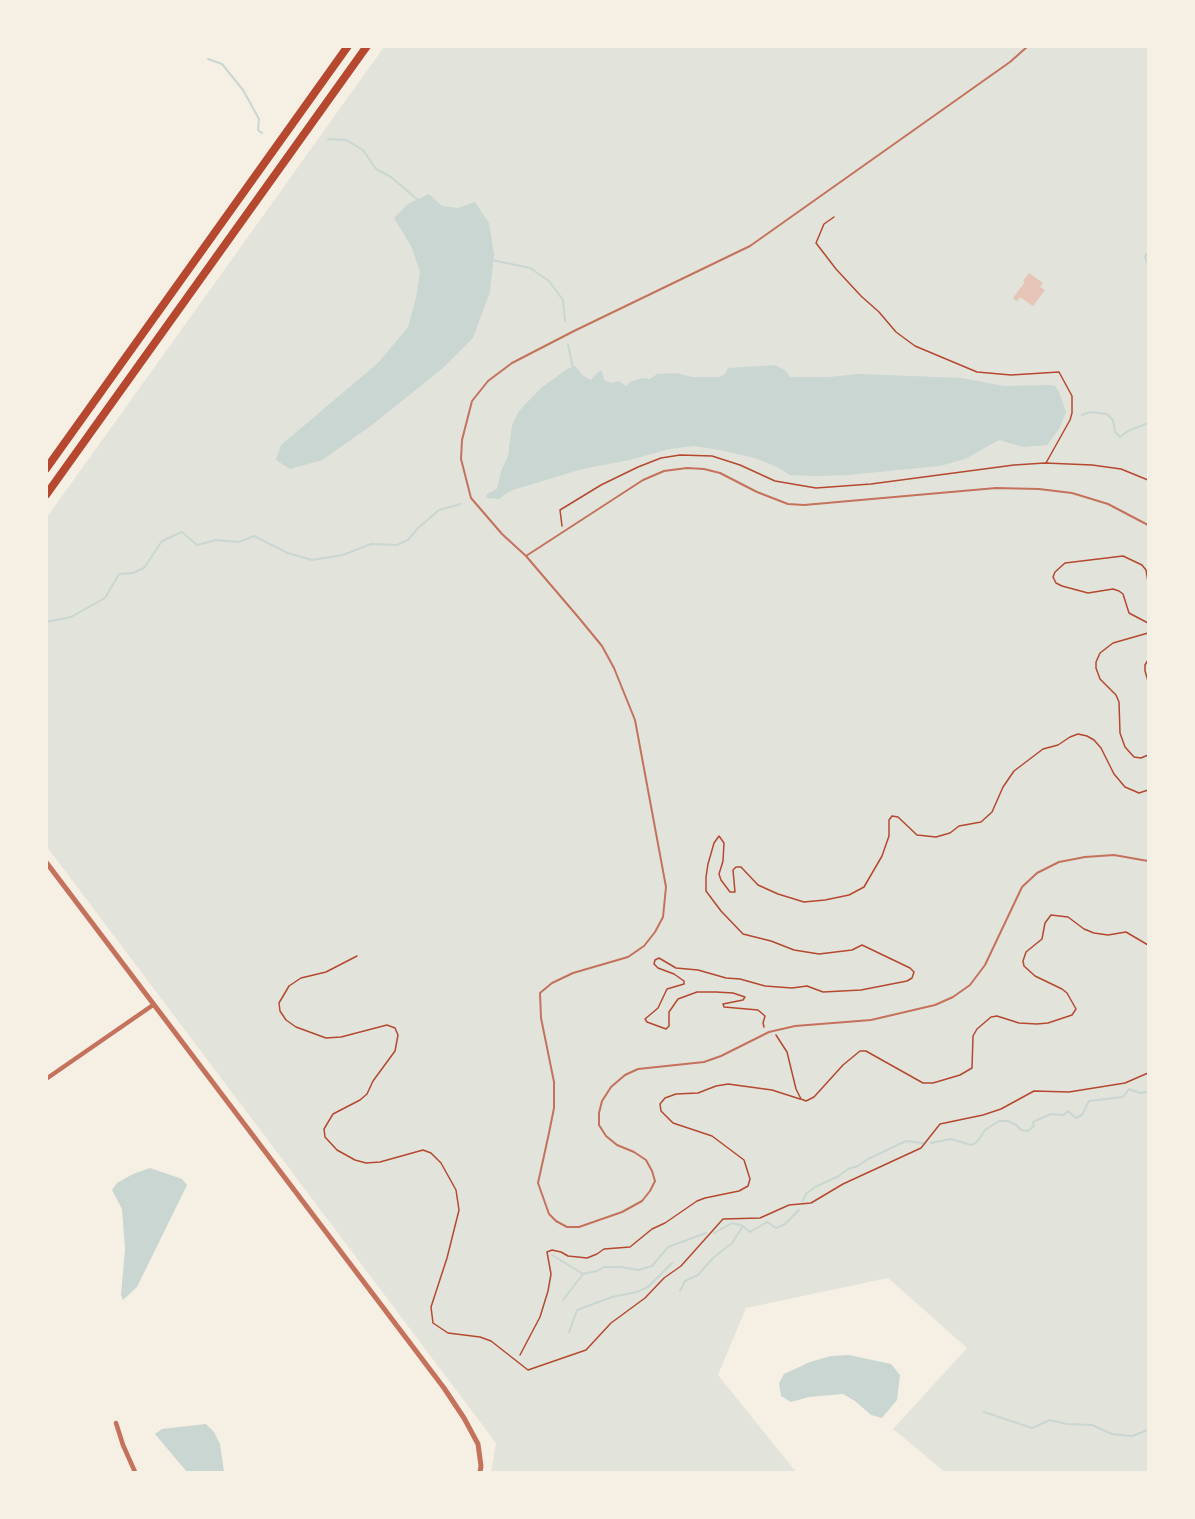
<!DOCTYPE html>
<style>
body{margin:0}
#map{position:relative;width:1195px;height:1519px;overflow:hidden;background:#f6efe4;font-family:Raleway,sans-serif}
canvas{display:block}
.frame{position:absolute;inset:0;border:48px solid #f6efe4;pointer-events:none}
</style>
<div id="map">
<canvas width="1195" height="1519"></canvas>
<div class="frame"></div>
</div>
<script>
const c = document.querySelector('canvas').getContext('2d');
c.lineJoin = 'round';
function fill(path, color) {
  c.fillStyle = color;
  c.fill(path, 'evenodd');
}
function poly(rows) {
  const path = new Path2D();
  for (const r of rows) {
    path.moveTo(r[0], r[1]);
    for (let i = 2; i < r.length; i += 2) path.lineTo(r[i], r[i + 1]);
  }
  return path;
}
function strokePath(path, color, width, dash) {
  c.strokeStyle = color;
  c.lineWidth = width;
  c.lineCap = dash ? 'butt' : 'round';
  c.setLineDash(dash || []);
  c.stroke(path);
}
const green = poly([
 [384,47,1148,47,1148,1472,945,1472,893,1429,967,1348,888,1278,746,1308,718,1375,796,1472,491,1472,496,1443,47,847,47,517]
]);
const water = poly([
 [429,194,442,206,458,208,475,202,489,223,494,254,490,292,473,338,443,368,372,425,322,460,290,469,276,460,281,445,378,363,408,327,416,298,420,272,411,246,394,218,408,204],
 [775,365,785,370,790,377,828,377,859,374,962,378,1004,386,1050,385,1055,386,1059,392,1066,412,1059,429,1047,445,1023,447,999,440,965,459,940,466,848,475,817,476,790,475,777,467,755,458,720,450,694,446,669,449,630,460,582,469,510,491,499,499,486,498,487,494,497,489,501,471,508,456,512,425,519,411,541,388,567,369,575,366,582,375,591,380,599,371,602,371,604,380,612,383,619,381,626,386,632,381,642,378,650,379,657,374,676,373,693,377,719,377,725,374,728,368],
 [150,1168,182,1179,187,1185,137,1287,123,1300,121,1295,125,1249,122,1209,112,1190,117,1183,133,1174],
 [849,1355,891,1364,900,1375,897,1400,882,1418,871,1415,855,1401,843,1394,809,1397,791,1402,781,1396,779,1383,784,1374,810,1362,831,1356],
 [206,1424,214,1432,220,1444,224,1472,187,1472,155,1434,162,1429]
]);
const stream = poly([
 [208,59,222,64,243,90,259,119,258,130,262,133],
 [1148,115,1148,120],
 [328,139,346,140,363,150,376,169,391,177,419,201],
 [1148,253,1145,256,1148,266],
 [492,260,530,268,549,281,563,300,565,321],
 [568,344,573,368],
 [1082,415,1090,412,1107,414,1113,420,1115,432,1120,437,1128,431,1148,423],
 [46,622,71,617,105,598,119,574,133,573,144,568,162,541,182,532,197,545,216,540,239,542,254,536,288,553,312,560,343,555,371,544,397,545,408,540,417,529,439,510,461,504],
 [931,1143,951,1139,971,1145,977,1142,985,1130,999,1121,1008,1121,1016,1125,1021,1130,1028,1131,1034,1126,1033,1122,1051,1114,1064,1115,1068,1111,1076,1118,1082,1115,1089,1101,1123,1097,1129,1089,1140,1093,1148,1092],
 [802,1202,806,1194,815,1187,839,1176,848,1169,858,1166,868,1159,906,1141,923,1143],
 [714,1233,732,1223,743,1226,750,1232,767,1222,776,1228,785,1224,799,1210],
 [552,1255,583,1274,597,1271,604,1267,621,1267,638,1270,652,1266,668,1247,706,1233],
 [680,1291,685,1281,698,1275,713,1258,732,1243,743,1226],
 [563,1300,583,1274],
 [569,1332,577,1310,612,1297,637,1292,648,1287,672,1263],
 [984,1412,1032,1428,1050,1420,1067,1424,1092,1425,1112,1434,1132,1436,1148,1430]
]);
const building = poly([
 [1029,273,1043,283,1040,287,1045,290,1033,306,1020,297,1017,301,1013,298,1025,282,1023,281]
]);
const path = poly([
 [834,217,824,224,816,243,836,269,861,296,879,312,896,332,915,346,977,372,1011,375,1059,372,1072,396,1072,413,1070,420,1046,463],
 [562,526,560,510,601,485,638,467,661,458,680,455,712,456,740,465,775,481,816,488,871,484,1014,465,1045,463,1092,465,1121,469,1148,480],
 [1148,582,1146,570,1142,565,1123,556,1065,563,1055,572,1053,577,1056,583,1062,586,1088,593,1113,589,1119,591,1123,594,1129,613,1148,623],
 [1148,633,1113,643,1100,653,1096,662,1096,668,1100,679,1116,695,1119,702,1120,733,1125,747,1134,757,1141,758,1148,755],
 [1148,660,1145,665,1145,671,1148,681],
 [357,956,326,972,301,978,289,986,279,1003,280,1011,286,1020,296,1027,326,1038,341,1037,387,1025,395,1028,398,1035,395,1051,373,1081,367,1094,360,1100,333,1114,324,1129,325,1137,337,1150,355,1160,366,1163,380,1162,423,1150,431,1153,441,1163,456,1190,459,1210,447,1258,431,1307,433,1323,448,1333,480,1337,491,1341,528,1370,586,1350,611,1323,645,1298,664,1278,681,1266,723,1219,760,1218,789,1205,811,1203,843,1184,921,1148,940,1124,983,1115,1001,1109,1034,1091,1069,1092,1125,1083,1148,1073],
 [764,1027,763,1023,765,1016,758,1010,724,1007,723,1004,743,1000,745,997,733,993,716,992,697,992,678,999,669,1012,669,1026,666,1029,647,1022,645,1019,658,1008,667,989,684,984,684,981,674,974,658,968,654,964,655,960,659,958,676,968,698,970,726,978,740,979,765,986,792,988,807,986,823,992,861,990,907,981,912,978,914,972,910,968,862,945,852,950,819,954,794,950,771,941,743,934,721,911,706,891,706,877,708,864,714,843,719,836,724,843,723,861,719,874,721,880,730,892,735,892,733,870,736,867,741,867,758,885,778,894,804,902,825,900,849,895,864,887,882,856,889,836,889,820,892,816,898,817,917,835,936,837,950,833,959,826,981,822,992,812,1003,787,1014,771,1043,749,1058,745,1070,737,1078,734,1087,736,1094,740,1101,748,1114,774,1125,787,1139,793,1148,790],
 [776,1035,787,1052,796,1089,801,1099,806,1101,814,1097,843,1065,860,1051,866,1051,873,1055,923,1083,933,1083,960,1075,972,1068,973,1036,977,1029,991,1017,997,1016,1019,1023,1037,1024,1048,1023,1072,1015,1076,1009,1067,993,1062,989,1035,976,1024,966,1023,961,1026,952,1042,939,1045,923,1051,915,1068,917,1084,929,1094,933,1108,935,1126,932,1148,945],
 [520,1355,540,1317,548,1291,551,1274,547,1252,552,1250,561,1252,568,1256,587,1258,597,1254,604,1249,630,1247,652,1229,665,1223,697,1201,705,1198,739,1191,748,1186,750,1179,744,1160,712,1136,673,1123,661,1111,660,1104,665,1098,676,1094,698,1093,716,1086,728,1084,772,1090,800,1099]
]);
const service = poly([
 [1028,46,1010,62,750,246,574,331,512,363,488,381,472,401,462,440,461,459,471,498,502,534,526,556,579,618,602,646,614,668,635,720,666,887,663,917,655,932,644,946,628,957,573,973,552,983,540,993,541,1018,554,1082,554,1108,549,1133,538,1183,549,1214,556,1221,567,1227,579,1227,622,1212,642,1201,650,1191,655,1181,652,1171,646,1160,634,1152,617,1145,606,1136,599,1125,599,1113,602,1101,611,1087,625,1075,638,1069,704,1062,721,1056,769,1032,795,1026,871,1020,935,1005,953,997,970,985,985,965,1022,887,1037,873,1059,862,1085,857,1114,855,1148,861],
 [526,556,643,480,664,471,687,468,704,469,720,473,757,492,788,504,804,505,996,488,1039,489,1072,493,1108,504,1148,525]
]);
const minor = poly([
 [46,1079,153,1005],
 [116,1423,123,1445,135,1472]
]);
const tertiary = poly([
 [46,862,444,1388,464,1418,478,1444,481,1466,480,1472]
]);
const trunk = poly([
 [46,469,348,46],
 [46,495,367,46]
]);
fill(green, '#e2e4dc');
fill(water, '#c9d6d2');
strokePath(stream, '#c9d6d2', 2);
fill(building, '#e6c5b7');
strokePath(path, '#b5482f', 1.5);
strokePath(service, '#c5725c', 2);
strokePath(minor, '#c5725c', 4.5);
strokePath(tertiary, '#c5725c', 5);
strokePath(trunk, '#b5482f', 8);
</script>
